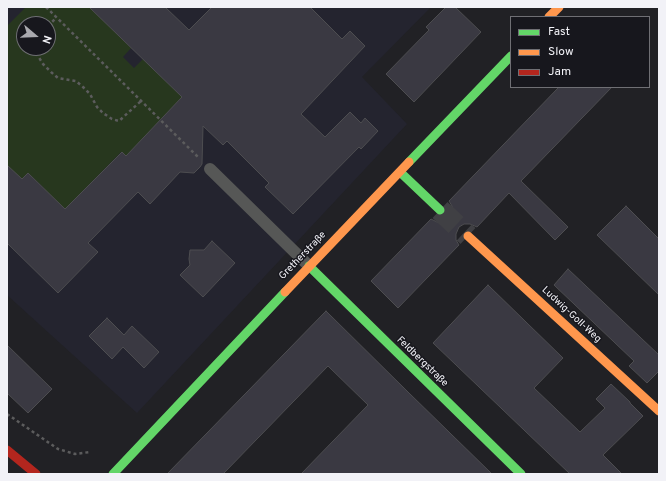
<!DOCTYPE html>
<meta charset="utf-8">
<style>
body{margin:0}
#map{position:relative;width:666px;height:481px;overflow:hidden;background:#212125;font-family:Overpass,sans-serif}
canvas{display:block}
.frame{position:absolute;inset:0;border:8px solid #f2f2f7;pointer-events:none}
.legend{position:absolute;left:510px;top:16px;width:140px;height:72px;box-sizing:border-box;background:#17171d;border:1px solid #6f6f74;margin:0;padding:5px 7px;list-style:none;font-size:12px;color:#f2f2f7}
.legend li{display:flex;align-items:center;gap:8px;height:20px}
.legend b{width:20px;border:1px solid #6f6f74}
.north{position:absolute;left:16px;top:16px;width:40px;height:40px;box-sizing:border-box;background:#17171d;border:1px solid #6f6f74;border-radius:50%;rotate:109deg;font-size:11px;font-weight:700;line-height:16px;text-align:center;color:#f2f2f7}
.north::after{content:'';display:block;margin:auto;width:14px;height:18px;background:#a9a9ae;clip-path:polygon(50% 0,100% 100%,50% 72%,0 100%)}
</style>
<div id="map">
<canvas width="666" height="481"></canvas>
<div class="frame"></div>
<ul class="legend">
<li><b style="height:5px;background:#63d668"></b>Fast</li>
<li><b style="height:5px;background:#ff974d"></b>Slow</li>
<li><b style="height:5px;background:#b3261e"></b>Jam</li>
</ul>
<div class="north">N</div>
</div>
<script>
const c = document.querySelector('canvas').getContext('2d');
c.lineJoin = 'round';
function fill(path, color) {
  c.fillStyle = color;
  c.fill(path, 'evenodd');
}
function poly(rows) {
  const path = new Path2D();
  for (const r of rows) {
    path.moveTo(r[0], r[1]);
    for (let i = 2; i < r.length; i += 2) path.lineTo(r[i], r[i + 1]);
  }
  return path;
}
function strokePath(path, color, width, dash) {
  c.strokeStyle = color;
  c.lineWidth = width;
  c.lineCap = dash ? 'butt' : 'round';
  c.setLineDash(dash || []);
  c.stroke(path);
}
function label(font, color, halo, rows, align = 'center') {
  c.font = font + ' Overpass,sans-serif';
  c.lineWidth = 3;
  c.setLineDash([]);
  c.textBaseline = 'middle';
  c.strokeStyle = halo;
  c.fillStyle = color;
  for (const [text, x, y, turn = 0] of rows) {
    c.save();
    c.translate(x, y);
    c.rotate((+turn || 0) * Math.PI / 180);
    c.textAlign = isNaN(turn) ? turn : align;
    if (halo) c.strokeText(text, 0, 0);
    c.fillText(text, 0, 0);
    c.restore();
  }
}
const built = poly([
 [7,7,431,7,362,77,407,124,137,413,7,295],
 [24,24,48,24,48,48,24,48]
]);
const green = poly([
 [26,7,98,7,95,12,131,48,123,57,134,68,143,59,179,94,181,93,184,95,126,156,121,152,59,215,38,194,44,188,28,173,19,182,7,165,7,26],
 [24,24,48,24,48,48,24,48]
]);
const building = poly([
 [89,7,165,7,189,30,212,7,310,7,342,39,350,31,365,46,301,114,325,137,350,112,361,123,365,118,378,131,361,149,359,147,293,214,265,187,269,183,227,141,223,145,203,126,202,164,200,167,194,173,180,172,150,204,138,192,88,243,98,252,58,293,7,243,7,165,22,179,28,173,65,209,122,152,126,156,182,97,89,7],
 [446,7,455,7,481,32,414,102,386,74,429,30,426,27,446,7],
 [559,87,612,87,521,181,568,227,555,240,509,193,477,227,470,224,464,224,459,227,456,234,456,240,459,245,398,308,371,281,431,219,437,222,443,222,449,219,452,213,452,206,449,201,559,87],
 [626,206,659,239,659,295,597,235,626,206],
 [212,241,235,263,203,297,180,275,190,265,189,259,190,250,204,250,212,241],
 [568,269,659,355,659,371,647,383,629,366,634,361,554,285,568,269],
 [488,285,563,358,534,388,580,432,605,408,596,399,611,384,630,402,630,403,643,416,603,455,622,474,570,474,433,343,488,285],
 [326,311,408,392,492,474,301,474,368,405,328,366,223,474,167,474,326,311],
 [107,318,124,335,132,326,159,352,144,368,123,347,112,359,89,336,107,318],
 [7,345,52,389,28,413,7,393,7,345]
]);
const secondaryTunnel = poly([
 [440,210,468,236]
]);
const path = poly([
 [46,7,198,157],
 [48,26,56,18],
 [33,48,43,64,51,72,58,78,76,81,83,87,90,94,97,107,103,113,112,119,119,121,141,101],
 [7,414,58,449,75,454,90,452]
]);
const lane = poly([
 [210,169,309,266]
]);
const fast = poly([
 [409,162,511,56],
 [400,172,440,210],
 [309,266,521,474],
 [113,474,285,292]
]);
const slow = poly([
 [549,17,559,7],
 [468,236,659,411],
 [285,292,409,162]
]);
const jam = poly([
 [7,450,36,474]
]);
const streetNames = [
 ["Gretherstraße",303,256,-46],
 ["Ludwig-Goll-Weg",571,315,43],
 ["Feldbergstraße",422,362,44]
];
fill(built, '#24242f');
fill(green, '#27371e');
fill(building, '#3a3942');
strokePath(building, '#4d4d50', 1);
strokePath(secondaryTunnel, '#404044', 22, [22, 11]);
strokePath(path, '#5c5c5d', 2.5, [3, 3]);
strokePath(lane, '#565756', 12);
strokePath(fast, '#63d668', 9);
strokePath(slow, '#ff974d', 9);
strokePath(jam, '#b3261e', 9);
label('10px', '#f2f2f7', '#17171d', streetNames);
</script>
